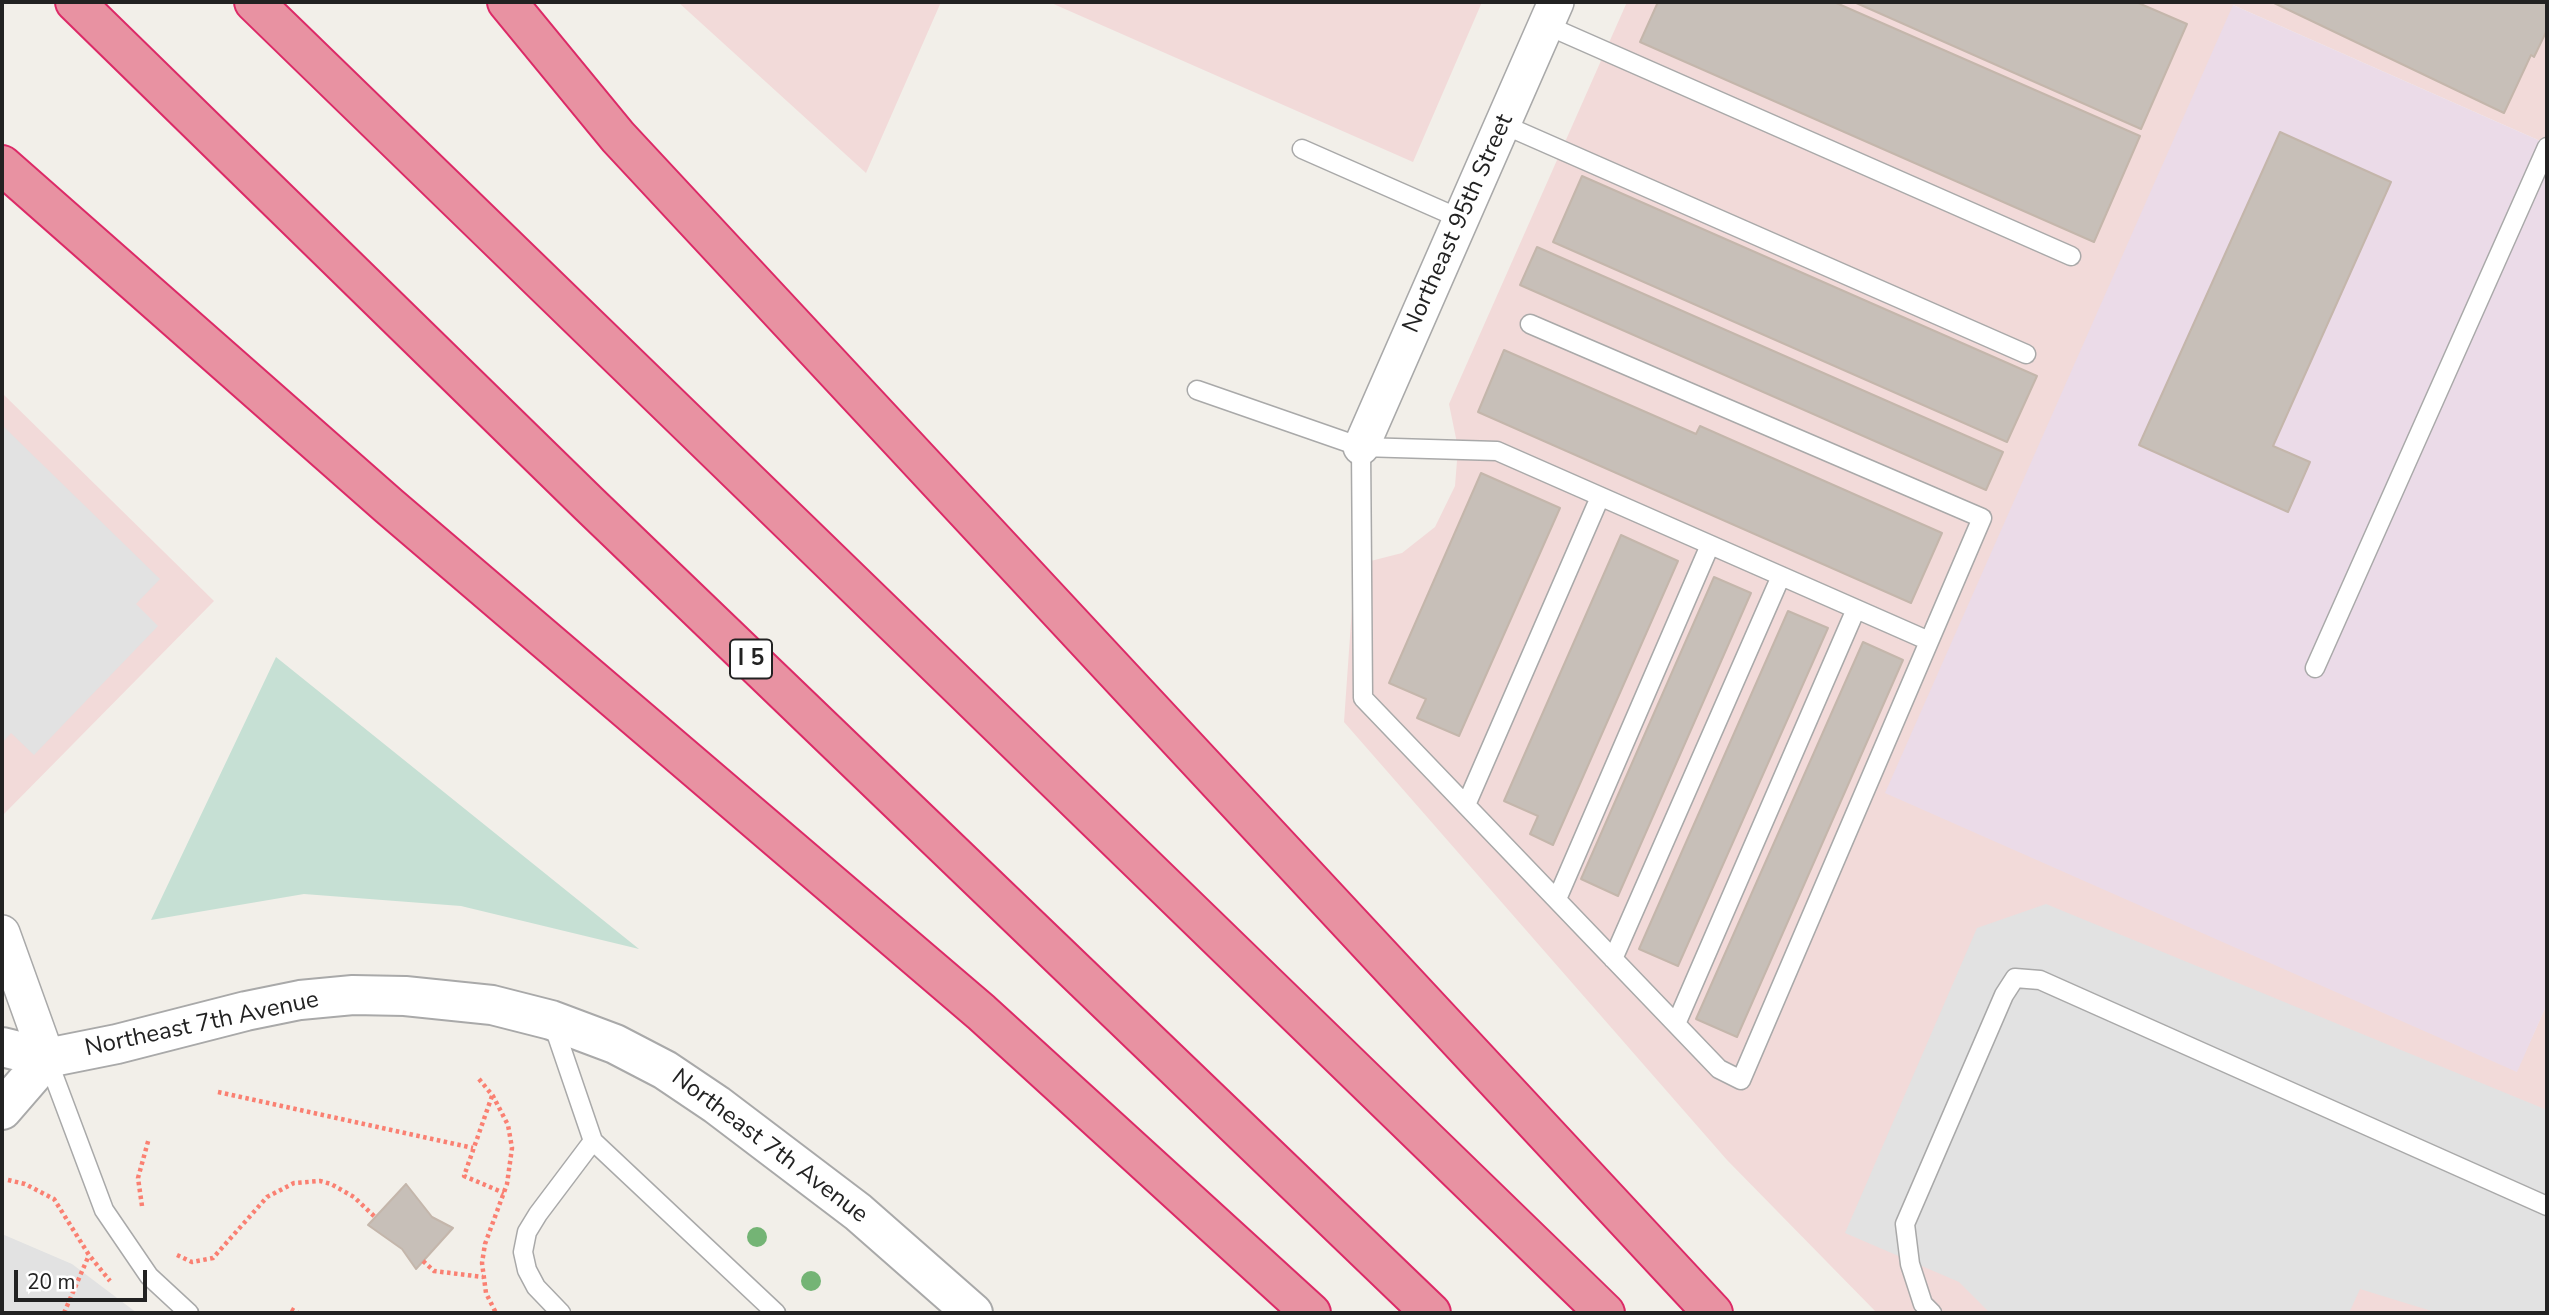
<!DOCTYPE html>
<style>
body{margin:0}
#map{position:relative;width:2549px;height:1315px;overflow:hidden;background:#f2efe9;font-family:"Nunito Sans",sans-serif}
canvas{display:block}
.frame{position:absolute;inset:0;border:4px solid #222;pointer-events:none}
.scale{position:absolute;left:14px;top:1270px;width:133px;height:32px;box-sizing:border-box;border:4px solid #222;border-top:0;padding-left:9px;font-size:21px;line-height:24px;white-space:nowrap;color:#222;-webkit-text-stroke:5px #fff;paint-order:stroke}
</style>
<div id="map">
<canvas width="2549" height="1315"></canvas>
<div class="frame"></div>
<div class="scale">20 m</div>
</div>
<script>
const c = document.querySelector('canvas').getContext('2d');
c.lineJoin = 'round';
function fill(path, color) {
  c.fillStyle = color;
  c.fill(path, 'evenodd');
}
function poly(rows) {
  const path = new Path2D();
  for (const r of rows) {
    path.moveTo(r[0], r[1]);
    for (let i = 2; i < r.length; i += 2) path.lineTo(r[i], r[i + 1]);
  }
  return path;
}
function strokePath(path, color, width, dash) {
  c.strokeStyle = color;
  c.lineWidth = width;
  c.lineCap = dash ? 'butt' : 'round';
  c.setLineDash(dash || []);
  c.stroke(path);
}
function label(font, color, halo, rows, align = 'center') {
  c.font = font + ' "Nunito Sans",sans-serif';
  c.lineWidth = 5;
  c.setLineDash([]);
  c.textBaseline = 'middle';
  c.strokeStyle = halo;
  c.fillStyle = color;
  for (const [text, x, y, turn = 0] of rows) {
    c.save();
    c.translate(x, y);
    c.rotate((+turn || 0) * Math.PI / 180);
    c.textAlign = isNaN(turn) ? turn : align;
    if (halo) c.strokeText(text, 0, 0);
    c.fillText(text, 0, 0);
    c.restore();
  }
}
const commercial = poly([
 [678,2,941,2,866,173],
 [1049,2,1482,2,1413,162],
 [1627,2,2547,2,2547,144,2233,5,2516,1072,2547,1004,2547,1313,1877,1313,1727,1160,1344,722,1355,565,1402,553,1435,527,1455,486,1458,448,1449,404],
 [2,393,214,601,2,816]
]);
const industrial = poly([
 [2233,5,2547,144,2547,1004,2517,1072,1885,793]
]);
const wetland = poly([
 [276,657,639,949,461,906,304,894,151,920]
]);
const parking = poly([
 [2,425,160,579,136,604,158,626,34,755,11,733,2,743],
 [2046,904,2547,1110,2547,1313,2438,1313,2360,1289,2349,1313,1990,1313,1959,1282,1845,1233,1977,928],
 [2,1234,72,1264,137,1313,2,1313]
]);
const building = poly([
 [1658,2,1834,2,2140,136,2094,242,1640,42,1658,2],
 [1854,2,2136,2,2187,24,2141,129,1854,2],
 [2272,2,2547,2,2547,30,2534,57,2531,55,2504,113,2272,2],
 [2280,132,2391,182,2273,446,2310,462,2288,512,2139,445,2280,132],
 [1582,176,2037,376,2007,442,1553,242,1582,176],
 [1537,247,2003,452,1986,490,1520,285,1537,247],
 [1504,350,1696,434,1700,426,1942,533,1911,603,1478,412,1504,350],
 [1481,473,1560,508,1459,736,1417,718,1426,699,1389,683,1481,473],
 [1621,535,1678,561,1553,845,1530,834,1538,816,1504,801,1621,535],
 [1714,577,1751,593,1618,896,1581,879,1714,577],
 [1788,611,1828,628,1678,966,1639,949,1788,611],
 [1863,642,1903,660,1737,1037,1696,1019,1863,642],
 [406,1184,432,1217,453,1228,416,1269,402,1249,368,1225,406,1184]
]);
const path = poly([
 [479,1079,493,1096,508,1125,512,1148,507,1184,485,1244,482,1263,486,1293,496,1313],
 [218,1092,473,1148],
 [492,1096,464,1176,504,1193],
 [8,1180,25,1184,54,1199,89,1255,110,1281],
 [142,1206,138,1178,149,1138],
 [177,1255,192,1262,213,1258,267,1197,294,1183,320,1181,331,1184,354,1197,375,1217],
 [423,1261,434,1271,483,1277],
 [291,1309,298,1313],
 [64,1313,89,1255]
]);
const service = poly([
 [1546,25,2071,256],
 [1502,124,2026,354],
 [1302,149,1461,219],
 [1197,390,1361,447,1497,451,1929,641],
 [1361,447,1363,698,1719,1069,1741,1080,1982,518,1530,324],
 [2315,668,2547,147],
 [1466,805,1600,497],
 [1557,899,1710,545],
 [1613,959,1781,576],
 [552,1021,593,1141,776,1313],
 [1676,1024,1856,609],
 [47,1058,104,1210,149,1276,189,1313],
 [561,1313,536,1287,527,1270,523,1252,527,1232,538,1214,593,1141],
 [1932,1313,1923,1304,1910,1264,1905,1224,2004,995,2015,978,2040,980,2547,1206]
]);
const minor = poly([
 [1361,447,1556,2],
 [2,933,47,1058]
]);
const tertiary = poly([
 [2,1047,47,1058,117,1044,246,1011,300,1000,353,995,405,996,492,1005,551,1020,615,1044,665,1070,717,1105,858,1212,973,1313],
 [2,1110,47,1058]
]);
const motorway = poly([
 [75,2,589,504,1431,1313],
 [254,2,1605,1313],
 [507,2,618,137,1713,1313],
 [2,165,389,506,981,1012,1311,1313]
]);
const trees = [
 [757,1237],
 [811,1281]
];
const shields = [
 [751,659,42]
];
const shieldNames = [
 ["I 5",751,659]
];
const streetNames = [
 ["Northeast 95th Street",1459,224,-66],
 ["Northeast 7th Avenue",202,1025,-12],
 ["Northeast 7th Avenue",769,1147,37]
];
fill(commercial, '#f2dad9');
fill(industrial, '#ebdbe8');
fill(wetland, '#c6e0d4');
fill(parking, '#e2e2e2');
fill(building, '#c7bfb8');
strokePath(building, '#c4b6ab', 2);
strokePath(service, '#a9a9a9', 21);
strokePath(minor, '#a9a9a9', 38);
strokePath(tertiary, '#a9a9a9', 42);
strokePath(motorway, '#dc2a67', 42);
strokePath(path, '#fa8072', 4.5, [3.5, 3.5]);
strokePath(service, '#fff', 18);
strokePath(minor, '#fff', 35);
strokePath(tertiary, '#fff', 38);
strokePath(motorway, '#e892a2', 38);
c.fillStyle = '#74b475';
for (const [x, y] of trees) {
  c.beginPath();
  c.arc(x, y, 10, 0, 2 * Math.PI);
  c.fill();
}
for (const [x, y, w] of shields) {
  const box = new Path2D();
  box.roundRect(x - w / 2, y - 19.5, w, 39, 5);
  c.fillStyle = '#fff';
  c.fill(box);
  strokePath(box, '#222', 2);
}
label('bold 23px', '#222', null, shieldNames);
label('24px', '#222', '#fff', streetNames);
</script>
